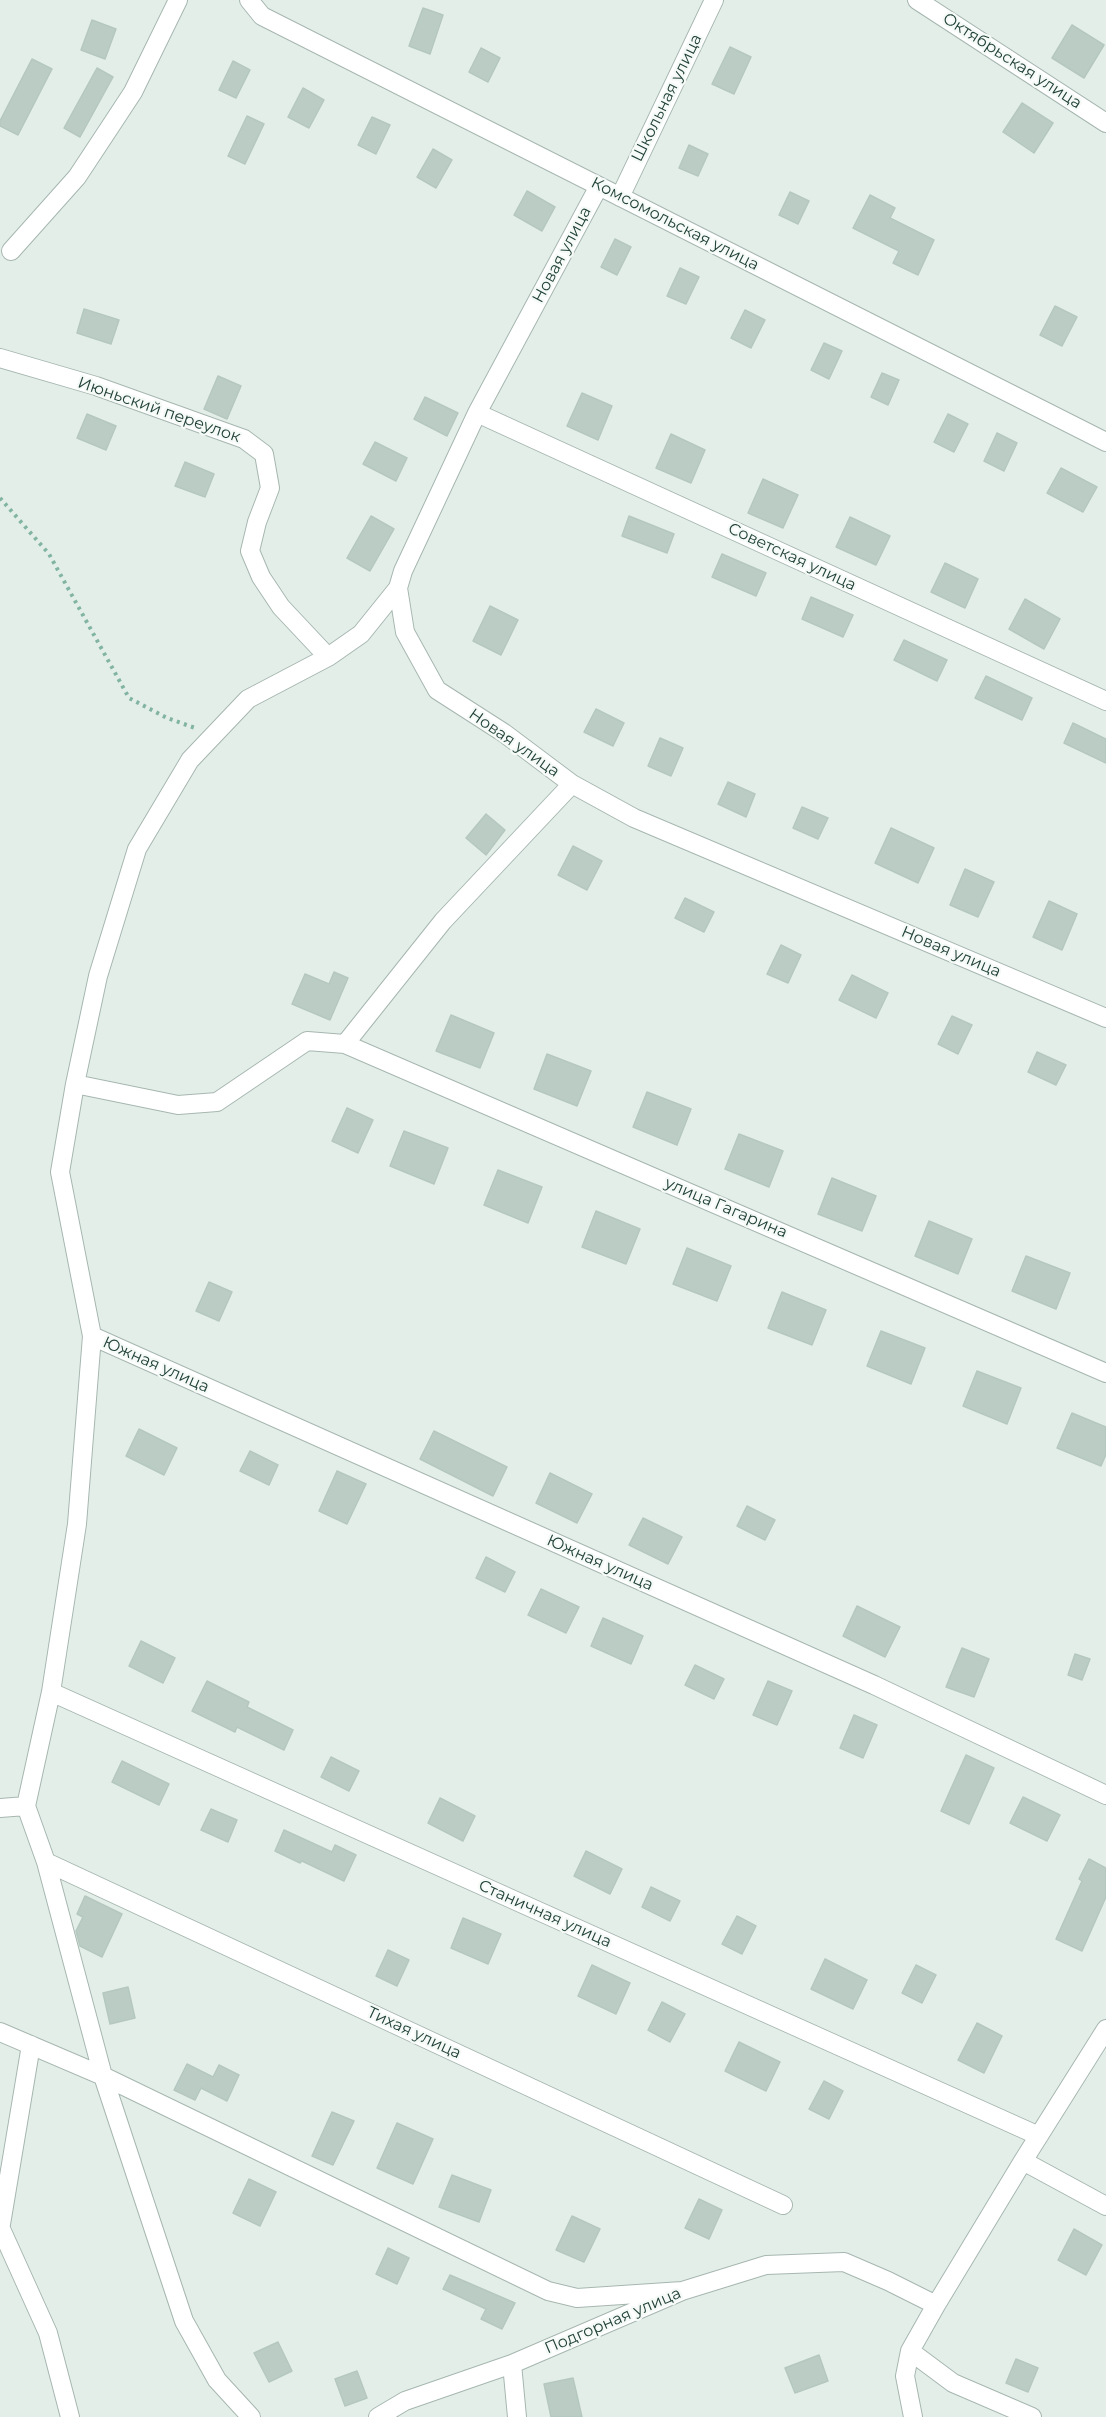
<!DOCTYPE html>
<meta charset="utf-8">
<style>
body{margin:0}
canvas{display:block;background:#e4eee9}
</style>
<canvas width="1106" height="2417"></canvas>
<script>
const c = document.querySelector('canvas').getContext('2d');
c.lineJoin = 'round';
function fill(path, color) {
  c.fillStyle = color;
  c.fill(path, 'evenodd');
}
function poly(rows) {
  const path = new Path2D();
  for (const r of rows) {
    path.moveTo(r[0], r[1]);
    for (let i = 2; i < r.length; i += 2) path.lineTo(r[i], r[i + 1]);
  }
  return path;
}
function strokePath(path, color, width, dash) {
  c.strokeStyle = color;
  c.lineWidth = width;
  c.lineCap = dash ? 'butt' : 'round';
  c.setLineDash(dash || []);
  c.stroke(path);
}
function label(font, color, halo, rows, align = 'center') {
  c.font = font + ' Montserrat,sans-serif';
  c.lineWidth = 4.5;
  c.setLineDash([]);
  c.textBaseline = 'middle';
  c.strokeStyle = halo;
  c.fillStyle = color;
  for (const [text, x, y, turn = 0] of rows) {
    c.save();
    c.translate(x, y);
    c.rotate((+turn || 0) * Math.PI / 180);
    c.textAlign = isNaN(turn) ? turn : align;
    if (halo) c.strokeText(text, 0, 0);
    c.fillText(text, 0, 0);
    c.restore();
  }
}
const building = poly([
 [423,8,443,15,430,54,409,46,423,8],
 [92,20,116,29,105,59,81,50,92,20],
 [1072,25,1104,45,1084,78,1052,58,1072,25],
 [730,47,751,57,734,94,712,84,730,47],
 [481,48,500,58,488,82,469,72,481,48],
 [32,59,52,69,18,135,0,126,0,121,32,59],
 [233,61,250,70,236,98,219,90,233,61],
 [97,68,113,77,80,137,64,128,97,68],
 [303,88,324,100,309,128,288,117,303,88],
 [1022,103,1053,123,1034,153,1003,132,1022,103],
 [247,116,264,124,245,164,228,156,247,116],
 [372,117,390,125,376,154,358,145,372,117],
 [689,145,708,154,698,176,679,168,689,145],
 [433,149,452,160,436,188,417,177,433,149],
 [527,191,555,207,542,231,514,215,527,191],
 [790,192,809,201,798,224,779,215,790,192],
 [870,195,895,208,890,218,934,240,918,275,893,263,899,251,853,228,870,195],
 [615,239,631,247,617,275,601,267,615,239],
 [680,268,699,277,686,304,667,296,680,268],
 [1055,306,1077,317,1062,346,1040,335,1055,306],
 [84,309,119,320,111,344,77,333,84,309],
 [745,310,765,320,751,348,731,338,745,310],
 [824,343,842,351,829,379,811,370,824,343],
 [882,373,899,380,888,405,871,397,882,373],
 [218,376,241,386,227,419,204,409,218,376],
 [582,393,612,406,598,440,567,426,582,393],
 [425,397,458,413,447,436,414,419,425,397],
 [87,414,116,426,106,450,77,438,87,414],
 [948,414,968,424,954,452,934,442,948,414],
 [997,433,1017,443,1004,471,984,461,997,433],
 [671,434,705,450,691,483,656,468,671,434],
 [375,442,407,458,396,481,363,464,375,442],
 [185,462,214,474,205,497,175,486,185,462],
 [1061,468,1097,487,1083,512,1047,493,1061,468],
 [763,479,798,495,783,528,748,513,763,479],
 [371,516,394,529,370,571,347,558,371,516],
 [629,516,674,534,667,553,622,536,629,516],
 [850,517,890,536,876,565,836,547,850,517],
 [722,554,766,573,756,596,712,577,722,554],
 [945,563,978,579,965,608,931,592,945,563],
 [811,597,853,615,843,637,802,619,811,597],
 [1025,599,1060,619,1044,649,1009,629,1025,599],
 [490,606,518,620,501,655,473,641,490,606],
 [904,640,947,660,937,681,894,660,904,640],
 [986,676,1032,698,1022,720,975,698,986,676],
 [596,709,624,723,613,746,584,732,596,709],
 [1073,723,1106,739,1106,763,1064,743,1073,723],
 [660,738,683,748,671,776,648,766,660,738],
 [728,782,755,794,746,817,718,804,728,782],
 [802,807,828,818,818,839,793,828,802,807],
 [486,814,505,830,486,855,466,838,486,814],
 [891,828,934,848,918,883,875,863,891,828],
 [573,846,602,861,587,890,558,875,573,846],
 [965,869,994,882,978,917,950,905,965,869],
 [685,898,714,912,704,932,675,918,685,898],
 [1049,901,1077,914,1062,950,1033,937,1049,901],
 [781,945,801,955,788,983,767,974,781,945],
 [334,972,348,978,330,1020,292,1004,305,974,329,984,334,972],
 [852,975,888,993,876,1018,839,1000,852,975],
 [451,1015,494,1033,480,1068,436,1051,451,1015],
 [952,1016,972,1025,958,1054,938,1044,952,1016],
 [1037,1052,1066,1065,1056,1085,1028,1072,1037,1052],
 [547,1054,591,1071,577,1106,534,1089,547,1054],
 [647,1092,691,1109,677,1145,633,1127,647,1092],
 [347,1108,373,1120,358,1153,332,1141,347,1108],
 [404,1131,448,1148,434,1184,390,1166,404,1131],
 [739,1134,783,1151,769,1187,725,1169,739,1134],
 [498,1170,542,1187,528,1223,484,1205,498,1170],
 [832,1178,876,1196,862,1231,818,1214,832,1178],
 [596,1211,640,1229,626,1264,582,1247,596,1211],
 [929,1221,972,1239,958,1274,915,1256,929,1221],
 [687,1248,731,1266,717,1301,673,1284,687,1248],
 [1026,1256,1070,1273,1056,1309,1012,1291,1026,1256],
 [209,1282,232,1292,219,1321,196,1311,209,1282],
 [782,1292,826,1310,812,1345,768,1328,782,1292],
 [881,1331,925,1348,911,1384,867,1366,881,1331],
 [977,1371,1021,1388,1007,1424,963,1406,977,1371],
 [1072,1413,1106,1427,1106,1454,1101,1466,1057,1448,1072,1413],
 [139,1429,177,1448,164,1475,126,1456,139,1429],
 [434,1431,507,1467,493,1496,420,1459,434,1431],
 [250,1451,278,1465,269,1485,240,1471,250,1451],
 [337,1471,366,1484,347,1524,319,1511,337,1471],
 [550,1473,592,1494,577,1523,536,1503,550,1473],
 [747,1506,775,1520,765,1540,737,1526,747,1506],
 [643,1518,682,1537,668,1564,629,1545,643,1518],
 [486,1557,515,1572,505,1592,476,1578,486,1557],
 [541,1589,579,1607,566,1633,528,1615,541,1589],
 [857,1606,900,1627,885,1657,843,1636,857,1606],
 [603,1618,643,1636,631,1664,591,1646,603,1618],
 [141,1641,175,1658,163,1683,129,1666,141,1641],
 [962,1648,989,1659,974,1697,946,1687,962,1648],
 [1075,1654,1090,1659,1082,1680,1068,1675,1075,1654],
 [695,1665,724,1679,714,1699,685,1685,695,1665],
 [207,1681,249,1702,247,1707,293,1730,284,1750,237,1727,235,1732,192,1711,207,1681],
 [768,1681,792,1691,777,1725,753,1715,768,1681],
 [854,1715,877,1725,863,1758,840,1748,854,1715],
 [966,1755,994,1768,969,1824,941,1811,966,1755],
 [331,1757,359,1771,349,1791,321,1777,331,1757],
 [122,1761,169,1784,159,1805,112,1782,122,1761],
 [1023,1797,1060,1815,1047,1841,1010,1823,1023,1797],
 [440,1798,475,1816,463,1841,428,1823,440,1798],
 [211,1809,237,1820,228,1842,201,1830,211,1809],
 [284,1830,332,1852,335,1845,356,1855,344,1881,302,1861,300,1863,275,1851,284,1830],
 [586,1851,622,1869,610,1894,574,1876,586,1851],
 [1089,1859,1106,1868,1106,1897,1082,1951,1056,1939,1082,1881,1079,1879,1089,1859],
 [651,1887,680,1901,670,1921,642,1907,651,1887],
 [85,1896,122,1914,102,1957,80,1946,76,1931,83,1917,77,1914,85,1896],
 [737,1916,756,1926,742,1954,722,1944,737,1916],
 [463,1918,501,1934,488,1964,451,1948,463,1918],
 [388,1950,409,1960,397,1986,376,1976,388,1950],
 [825,1959,867,1980,853,2009,811,1989,825,1959],
 [592,1965,630,1983,616,2014,578,1996,592,1965],
 [916,1965,936,1975,922,2003,902,1993,916,1965],
 [128,1987,135,2018,110,2024,103,1993,128,1987],
 [662,2002,685,2014,670,2042,648,2030,662,2002],
 [977,2023,1002,2036,984,2073,958,2060,977,2023],
 [739,2042,780,2062,766,2091,725,2071,739,2042],
 [187,2064,213,2077,219,2065,239,2075,227,2101,201,2088,195,2100,174,2090,187,2064],
 [824,2081,843,2091,829,2119,809,2109,824,2081],
 [332,2112,354,2121,333,2165,312,2156,332,2112],
 [397,2123,433,2139,413,2184,377,2168,397,2123],
 [452,2175,491,2190,479,2222,439,2207,452,2175],
 [249,2179,276,2192,260,2226,233,2213,249,2179],
 [699,2199,722,2210,709,2239,685,2228,699,2199],
 [572,2216,600,2229,584,2262,556,2250,572,2216],
 [1074,2229,1102,2245,1086,2275,1058,2260,1074,2229],
 [388,2248,409,2258,397,2284,376,2274,388,2248],
 [450,2275,515,2303,502,2329,481,2319,486,2309,443,2289,450,2275],
 [278,2342,292,2371,269,2382,254,2353,278,2342],
 [819,2355,828,2381,795,2393,785,2368,819,2355],
 [1016,2359,1038,2368,1028,2392,1006,2383,1016,2359],
 [357,2371,367,2398,345,2406,335,2379,357,2371],
 [573,2378,582,2417,551,2417,544,2384,573,2378]
]);
const path = poly([
 [0,498,49,554,129,698,167,718,198,729]
]);
const minor = poly([
 [249,0,262,16,1106,442],
 [917,0,1106,123],
 [599,186,477,413,403,571,398,588,405,632,437,690,504,733,572,784,634,818,1106,1018],
 [620,197,714,0],
 [11,251,77,177,110,127,133,92,178,0],
 [0,358,96,386,244,439,264,454,270,488,257,522,250,551,261,577,281,607,328,657],
 [477,413,1106,701],
 [345,1044,443,921,572,784],
 [75,1084,98,976,137,849,190,760,248,699,328,657,361,634,398,588],
 [92,1336,874,1685,1106,1795],
 [51,1692,1039,2136],
 [0,1808,26,1806],
 [46,1862,783,2205],
 [0,2032,103,2076,548,2291,577,2298,682,2291],
 [1023,2161,1106,2206],
 [1,2229,48,2333,70,2417],
 [0,2230,31,2045],
 [910,2351,953,2383,1032,2417],
 [251,2417,217,2380,184,2321,103,2076,46,1862,26,1806,51,1692,77,1524,92,1336,60,1172,75,1084,178,1105,217,1102,307,1041,345,1044,1106,1373],
 [378,2417,405,2401,512,2364],
 [517,2417,512,2364,682,2291,766,2265,844,2262,888,2281,936,2305],
 [913,2417,905,2376,910,2351,936,2305,1023,2161,1106,2029]
]);
const streetNames = [
 ["Октябрьская улица",1012,61,33],
 ["Школьная улица",667,98,-64],
 ["Комсомольская улица",675,224,27],
 ["Новая улица",562,255,-62],
 ["Июньский переулок",159,410,19],
 ["Советская улица",792,557,25],
 ["Новая улица",514,743,35],
 ["Новая улица",951,952,23],
 ["улица Гагарина",726,1208,23],
 ["Южная улица",156,1365,24],
 ["Южная улица",600,1563,24],
 ["Станичная улица",545,1914,24],
 ["Тихая улица",414,2033,25],
 ["Подгорная улица",613,2321,-23]
];
fill(building, '#bbccc5');
strokePath(building, '#b5c8c0', 1.5);
strokePath(minor, '#a6b7b0', 20);
strokePath(path, '#82b4a3', 4, [3, 4.5]);
strokePath(minor, '#fff', 18);
label('16px', '#214138', '#f5faf7', streetNames);
</script>
